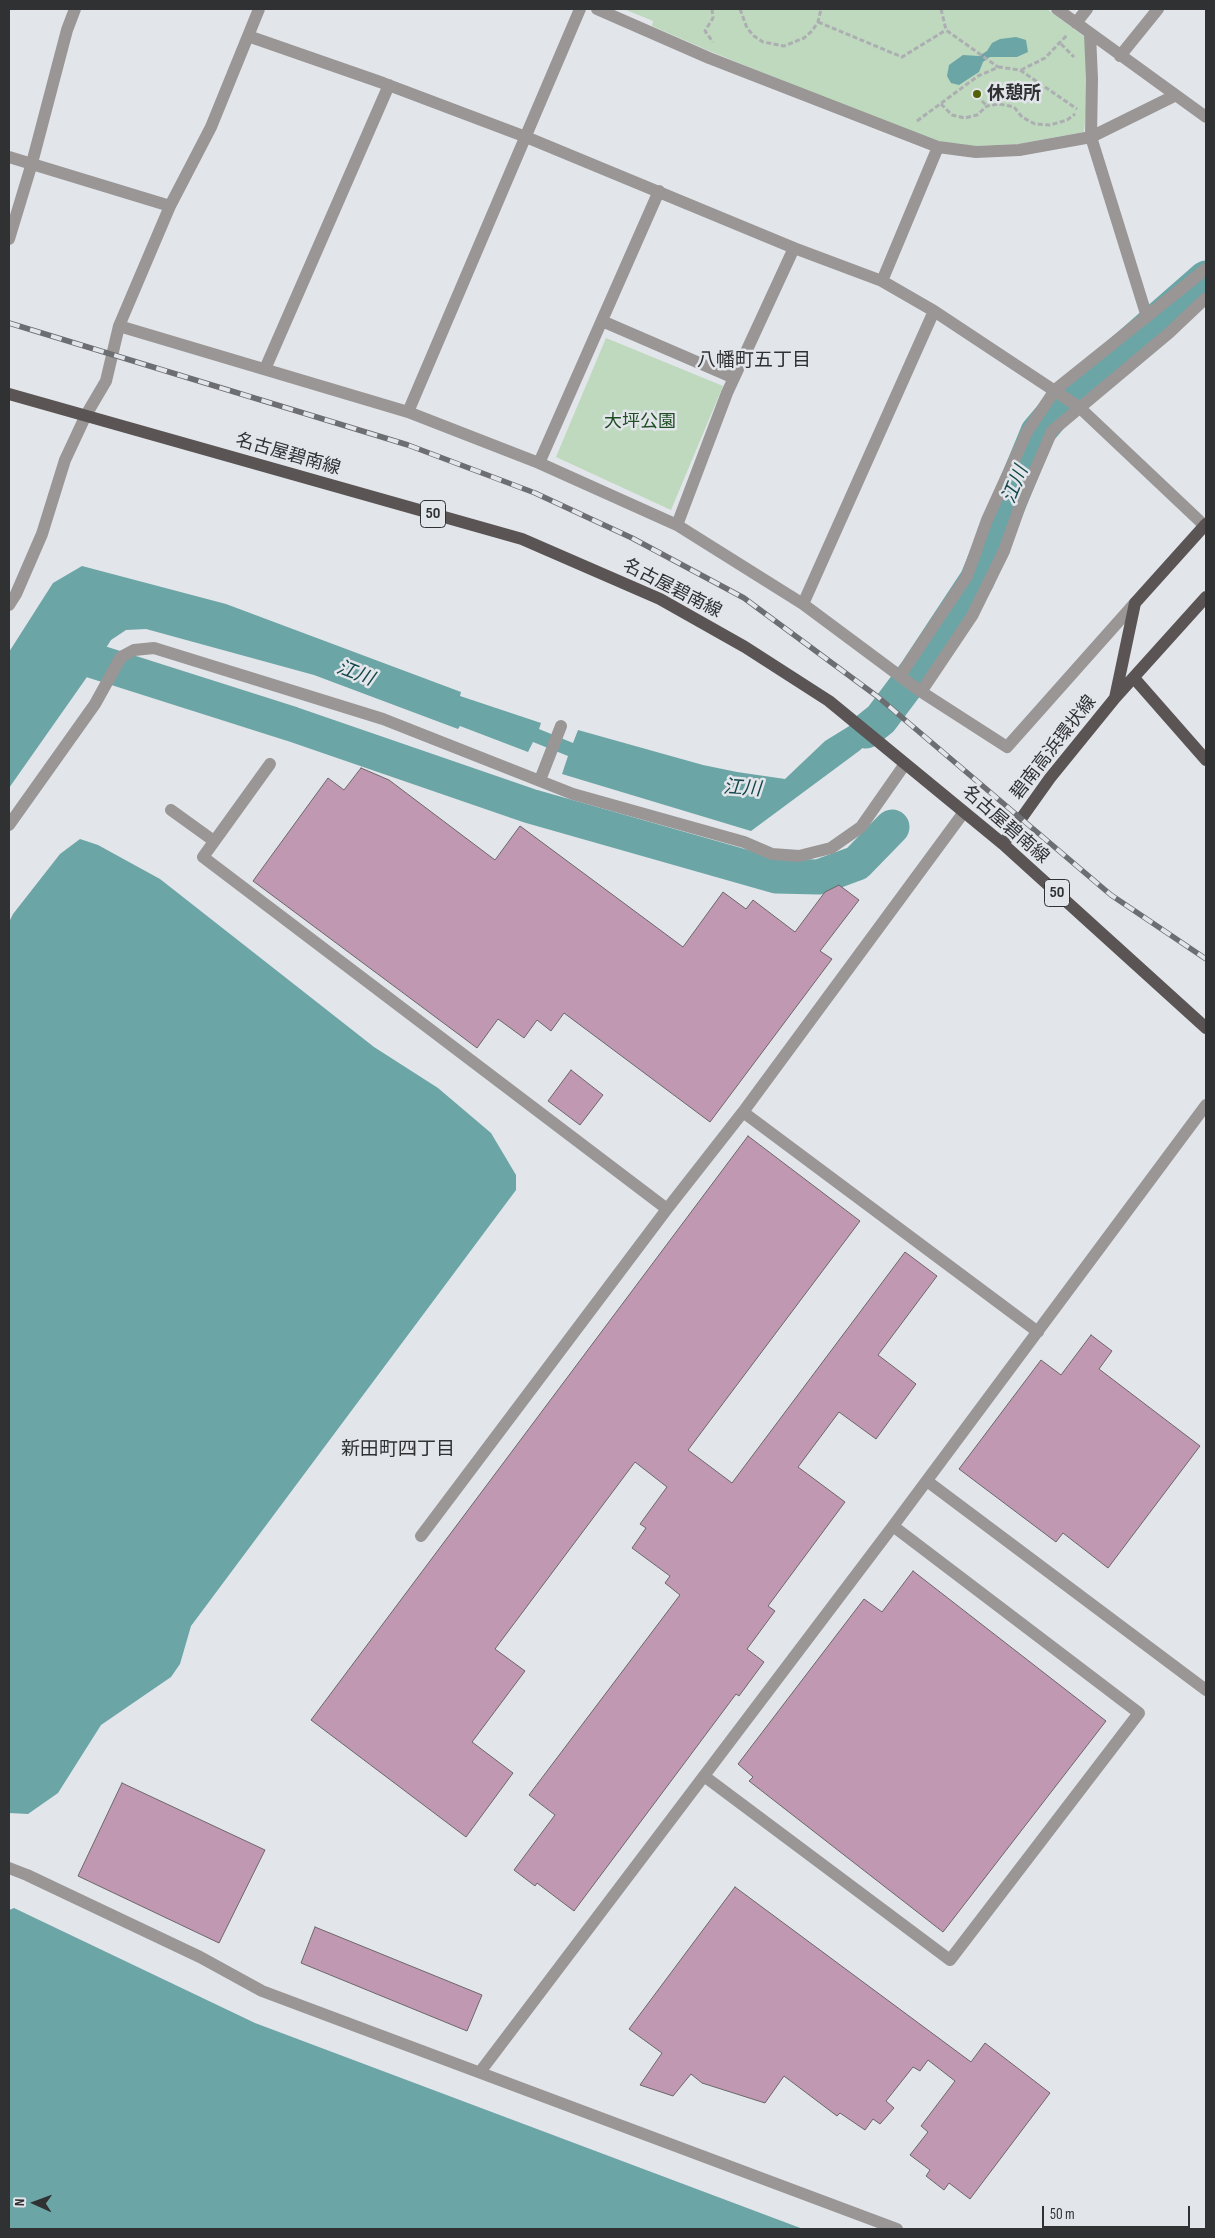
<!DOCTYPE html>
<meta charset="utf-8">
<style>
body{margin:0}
#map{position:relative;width:1215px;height:2238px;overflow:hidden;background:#e2e5ea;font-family:"Sofia Sans Condensed",sans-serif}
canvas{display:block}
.frame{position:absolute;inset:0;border:10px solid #2f3133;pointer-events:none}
.north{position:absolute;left:10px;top:2178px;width:50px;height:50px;-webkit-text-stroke:4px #e2e5ea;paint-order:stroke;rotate:272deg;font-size:14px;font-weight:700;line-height:20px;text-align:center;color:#2f3133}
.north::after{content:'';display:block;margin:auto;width:18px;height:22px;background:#2f3133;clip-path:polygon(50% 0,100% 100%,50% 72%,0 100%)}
.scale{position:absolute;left:1042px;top:2206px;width:148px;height:22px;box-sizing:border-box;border:2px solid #2f3133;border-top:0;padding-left:6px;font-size:15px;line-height:18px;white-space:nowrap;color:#2f3133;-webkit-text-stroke:4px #e2e5ea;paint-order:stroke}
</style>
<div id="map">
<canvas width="1215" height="2238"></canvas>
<div class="frame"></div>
<div class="north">N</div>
<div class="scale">50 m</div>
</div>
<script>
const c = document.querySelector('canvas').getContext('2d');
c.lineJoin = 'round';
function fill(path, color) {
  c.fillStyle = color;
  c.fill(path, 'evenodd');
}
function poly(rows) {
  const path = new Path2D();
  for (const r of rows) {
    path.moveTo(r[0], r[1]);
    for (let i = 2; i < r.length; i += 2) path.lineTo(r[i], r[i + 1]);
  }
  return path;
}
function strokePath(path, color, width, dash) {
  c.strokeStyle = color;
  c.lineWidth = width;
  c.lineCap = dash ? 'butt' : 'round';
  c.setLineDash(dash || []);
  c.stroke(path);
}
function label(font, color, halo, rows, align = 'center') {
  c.font = font + ' "Sofia Sans Condensed","Noto Sans JP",sans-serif';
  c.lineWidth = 5;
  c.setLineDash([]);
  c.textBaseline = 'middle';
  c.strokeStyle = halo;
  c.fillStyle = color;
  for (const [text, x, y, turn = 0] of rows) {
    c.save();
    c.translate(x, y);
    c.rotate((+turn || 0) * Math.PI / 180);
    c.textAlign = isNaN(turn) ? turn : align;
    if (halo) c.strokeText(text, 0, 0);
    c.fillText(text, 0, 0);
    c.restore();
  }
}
const green = poly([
 [624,9,1047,9,1086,38,1089,78,1084,132,1018,144,976,146,940,143,899,128,707,50,652,26,653,21],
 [606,338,723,386,671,510,556,457]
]);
const water = poly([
 [1016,37,1026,40,1028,52,1017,57,990,57,983,62,979,72,959,85,951,83,947,76,949,65,963,55,979,56,987,51,992,43,1000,39],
 [82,566,226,604,461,692,460,696,541,723,539,729,573,743,578,730,703,765,737,772,785,779,825,741,872,712,894,692,907,703,886,728,859,751,751,831,562,774,568,756,533,742,528,752,460,726,458,729,314,675,146,629,126,630,111,640,94,667,9,788,9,652,53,583],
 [80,839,98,845,160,879,374,1047,438,1088,491,1133,516,1175,516,1190,191,1626,180,1664,171,1677,101,1725,58,1793,28,1814,9,1813,9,922,13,914,60,854],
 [14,1908,255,2023,803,2229,9,2229,9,1910]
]);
const river = poly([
 [56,649,292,724,530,806,776,876,819,877,857,863,892,827],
 [866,731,881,719,917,671,977,580,1038,432,1061,405,1206,278]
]);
const building = poly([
 [361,768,389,780,495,860,520,826,683,947,723,892,746,909,753,900,795,932,825,892,839,885,859,900,820,951,832,959,710,1122,564,1013,551,1031,537,1020,524,1038,498,1019,477,1048,253,881,328,778,344,790,361,768],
 [571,1070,603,1095,580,1125,548,1101,571,1070],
 [748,1136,860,1221,688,1450,732,1483,905,1252,937,1276,878,1355,916,1384,876,1439,839,1412,798,1467,845,1502,768,1606,775,1611,747,1649,764,1662,739,1696,736,1694,574,1911,537,1883,535,1886,514,1870,555,1815,529,1795,680,1595,665,1583,670,1576,632,1548,646,1528,640,1524,667,1487,635,1462,495,1649,525,1671,472,1742,513,1773,466,1837,311,1720,748,1136],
 [1091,1335,1112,1351,1099,1369,1200,1446,1108,1568,1063,1533,1056,1542,959,1469,1041,1360,1061,1375,1091,1335],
 [913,1571,1106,1721,943,1932,749,1781,753,1777,738,1764,864,1599,882,1612,913,1571],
 [122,1783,265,1850,219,1943,78,1876,122,1783],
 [735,1887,971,2062,985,2043,1050,2093,970,2199,949,2183,944,2190,926,2176,930,2170,910,2155,928,2132,921,2126,955,2081,928,2060,920,2071,913,2067,886,2101,894,2108,880,2124,873,2119,865,2130,840,2113,837,2116,784,2076,765,2103,702,2083,691,2074,673,2096,640,2085,662,2053,629,2029,735,1887],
 [315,1927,482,1995,467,2031,301,1963,315,1927]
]);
const path = poly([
 [712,9,713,18,705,31,713,42],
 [740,9,747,28,754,36,763,42,784,46,804,38,812,31,818,22,821,9],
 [941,9,946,30,998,67],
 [818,22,902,57,946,30],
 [1061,44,1074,57],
 [1021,70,1045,58,1067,35],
 [982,101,987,106],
 [941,104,952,115,965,118,977,115,987,106,999,104,1014,107,1022,117,1035,124,1050,125,1067,120,1075,114],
 [917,121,978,76,999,67,1020,70,1077,109]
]);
const minor = poly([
 [597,9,709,58,938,147,976,152,1019,150,1091,137,1174,96],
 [1057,9,1206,117],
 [1076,23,1087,9],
 [1090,34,1092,79,1091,137,1147,317],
 [248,36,383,83,526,137,794,248,882,281,934,311,1079,407,1206,527],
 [1120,56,1158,9],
 [9,157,170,206],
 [9,239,32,163,67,30,75,9],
 [882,281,938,147],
 [602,321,734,378],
 [119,326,408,412,539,463,677,525,803,604,920,691,1007,747,1135,603],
 [265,369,389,85],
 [408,412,580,9],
 [539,463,659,191],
 [677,525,727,393,794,248],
 [803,604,934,311],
 [9,605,16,594,42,534,65,460,86,415,106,381,119,326,170,206,211,127,259,9],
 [900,676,967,576,987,520,1027,432,1055,390,1206,269],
 [921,692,972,616,1004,551,1021,503,1052,431,1169,333,1206,298],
 [270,764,203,857,667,1209],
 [540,780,561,726],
 [171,810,214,841],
 [964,812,743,1112,1038,1332],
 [9,825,95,704,121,657,134,650,154,648,383,719,573,794,744,842,772,854,799,856,831,848,861,827,905,764],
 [927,1481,1206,1690],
 [421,1536,667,1209,743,1112],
 [704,1776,950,1960,1139,1713,893,1526],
 [9,1868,27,1875,200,1957,262,1991,897,2229],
 [480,2072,893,1526,1206,1105]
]);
const major = poly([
 [9,394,522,539,660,599,745,647,829,701,1003,844,1206,1028],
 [1134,678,1206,760],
 [1115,698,1135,603,1206,524],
 [1003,844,1050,778,1115,698,1206,597]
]);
const rail = poly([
 [9,323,408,445,535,493,632,538,744,598,878,697,1111,895,1206,959]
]);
const markers = [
 [977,94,5,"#546206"]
];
const shields = [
 [433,514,25],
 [1057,893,25]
];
const shieldNames = [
 ["50",433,514],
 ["50",1057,893]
];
const poiNames = [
 ["休憩所",987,94]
];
const parkNames = [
 ["大坪公園",640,422]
];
const streetNames = [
 ["名古屋碧南線",288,455,16],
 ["名古屋碧南線",672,589,27],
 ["碧南高浜環状線",1054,748,-52],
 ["名古屋碧南線",1005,825,41]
];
const neighbourhoodNames = [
 ["八幡町五丁目",754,361],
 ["新田町四丁目",398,1450]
];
const waterNames = [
 ["江川",1016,485,-68],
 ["江川",355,674,21],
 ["江川",742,789,4]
];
fill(green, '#bed9be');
fill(water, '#6ca5a6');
strokePath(river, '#6ca5a6', 35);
fill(building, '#c098b2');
strokePath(building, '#6b676a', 1);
strokePath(path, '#acaeb2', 3, [5, 2.5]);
strokePath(minor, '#999695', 12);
strokePath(major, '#5a5554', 12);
strokePath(rail, '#6c6e71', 5.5);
strokePath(rail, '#e2e5ea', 4, [11]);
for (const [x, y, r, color] of markers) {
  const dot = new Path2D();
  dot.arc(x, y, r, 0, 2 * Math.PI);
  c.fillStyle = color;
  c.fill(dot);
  strokePath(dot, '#e2e5ea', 2);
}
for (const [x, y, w] of shields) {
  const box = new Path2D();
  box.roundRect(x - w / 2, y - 13.5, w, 27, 4);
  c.fillStyle = '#e2e5ea';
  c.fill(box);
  strokePath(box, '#2f3133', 1);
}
label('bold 16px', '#2f3133', null, shieldNames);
label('bold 18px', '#2f3133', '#e2e5ea', poiNames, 'left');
label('18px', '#1e4e22', '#e2e5ea', parkNames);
label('18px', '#2f3133', '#e2e5ea', streetNames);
label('19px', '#2f3133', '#e2e5ea', neighbourhoodNames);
label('italic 19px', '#134749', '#e2e5ea', waterNames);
</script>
